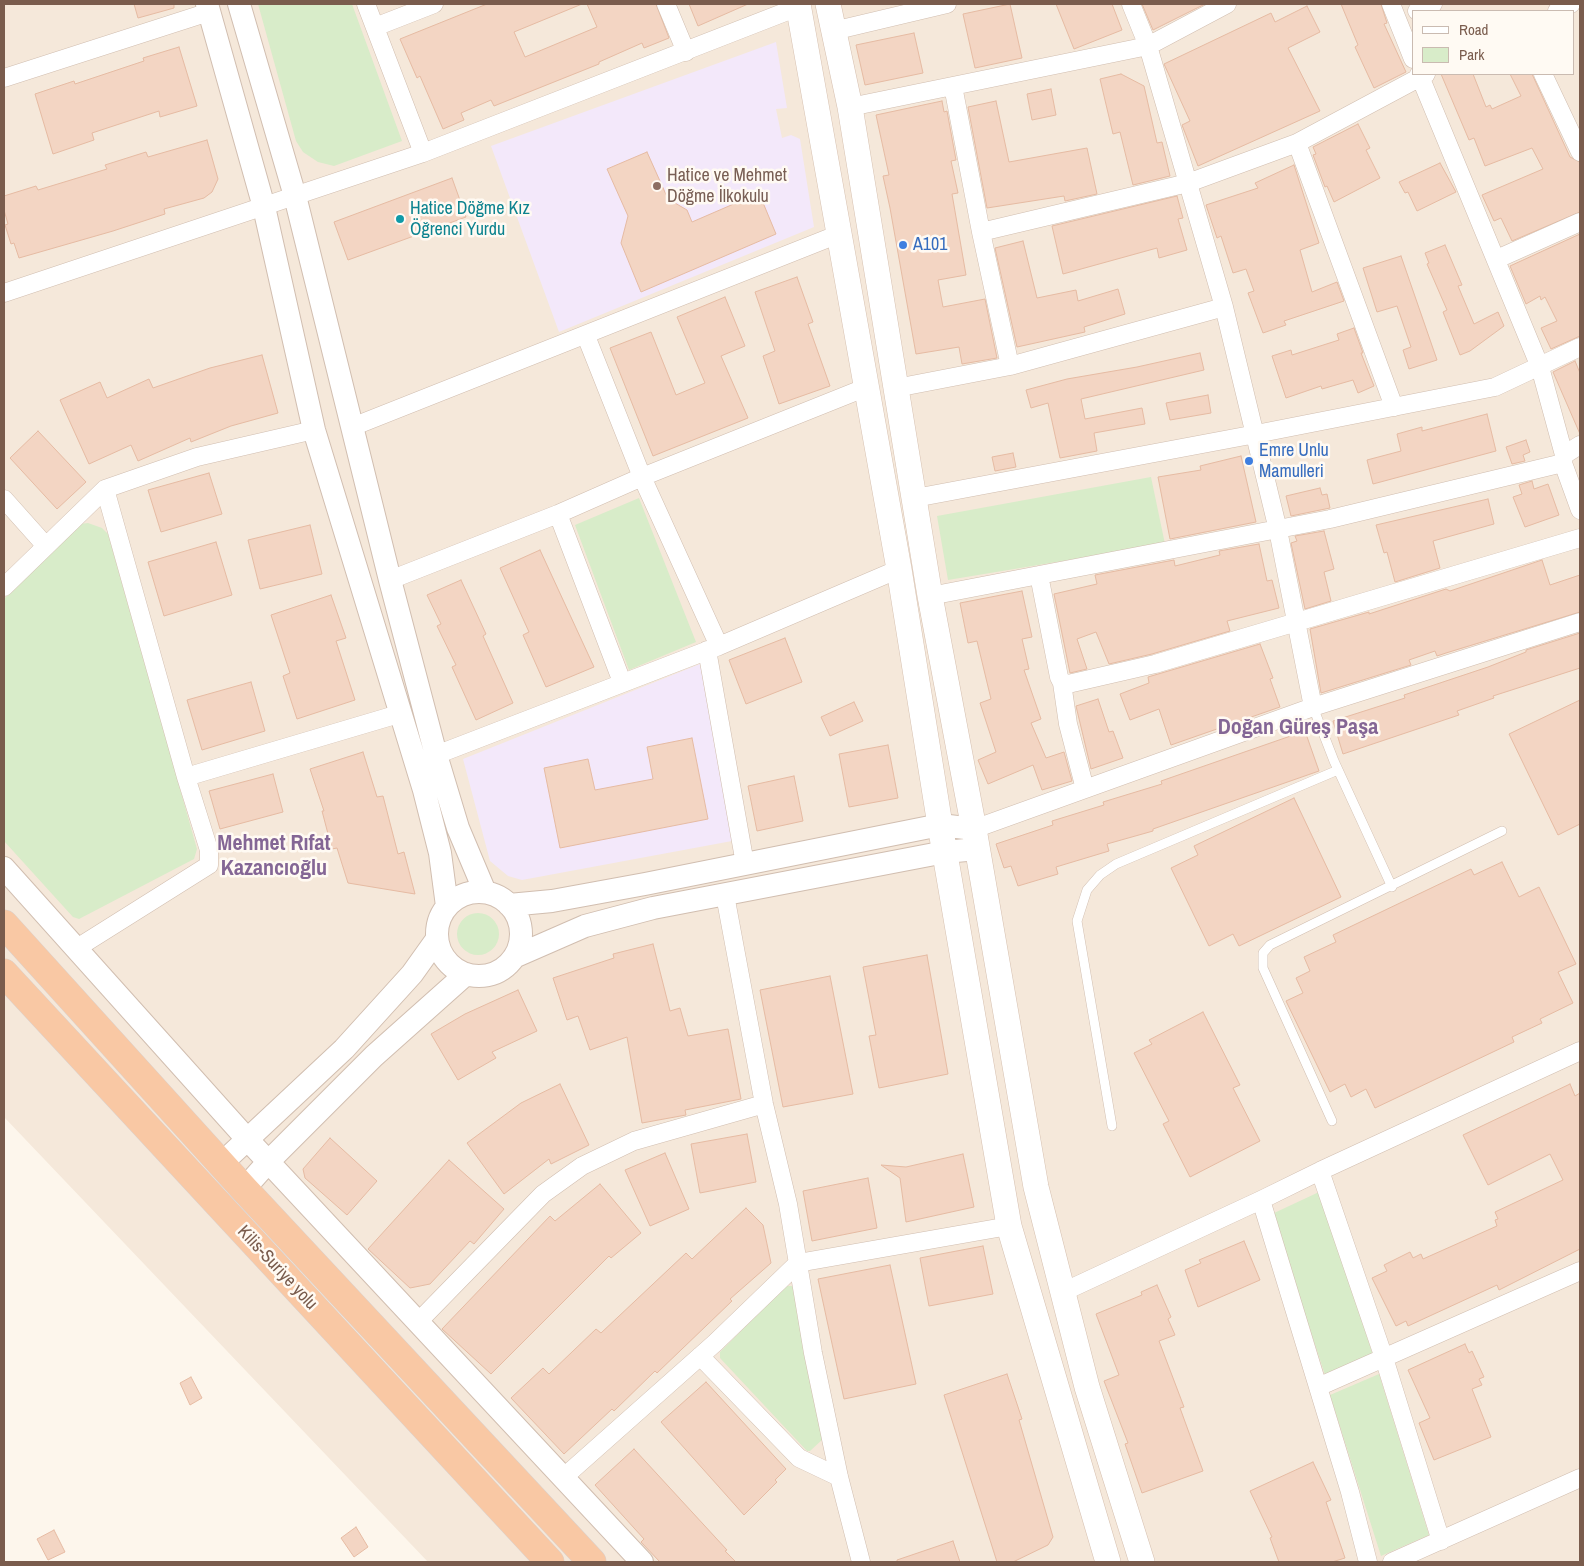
<!DOCTYPE html>
<meta charset="utf-8">
<style>
body{margin:0}
#map{position:relative;width:1584px;height:1566px;overflow:hidden;background:#fdf6ec;font-family:"Archivo Narrow",sans-serif}
canvas{display:block}
.frame{position:absolute;inset:0;border:5px solid #7a5c4d;pointer-events:none}
.legend{position:absolute;left:1412px;top:10px;width:162px;height:65px;box-sizing:border-box;background:#fffaf3;border:1px solid #cabbb1;margin:0;padding:6px 9px;list-style:none;font-size:15px;color:#7a5c4d}
.legend li{display:flex;align-items:center;gap:10px;height:25px}
.legend b{width:25px;border:1px solid #cabbb1}
</style>
<div id="map">
<canvas width="1584" height="1566"></canvas>
<div class="frame"></div>
<ul class="legend">
<li><b style="height:6px;background:#fff"></b>Road</li>
<li><b style="height:14px;background:#d8ecc9"></b>Park</li>
</ul>
</div>
<script>
const c = document.querySelector('canvas').getContext('2d');
c.lineJoin = 'round';
function fill(path, color) {
  c.fillStyle = color;
  c.fill(path, 'evenodd');
}
function poly(rows) {
  const path = new Path2D();
  for (const r of rows) {
    if (r.length === 3) {
      path.moveTo(r[0] + r[2], r[1]);
      path.arc(r[0], r[1], r[2], 0, 2 * Math.PI);
      continue;
    }
    path.moveTo(r[0], r[1]);
    for (let i = 2; i < r.length; i += 2) path.lineTo(r[i], r[i + 1]);
  }
  return path;
}
function strokePath(path, color, width, dash) {
  c.strokeStyle = color;
  c.lineWidth = width;
  c.lineCap = dash ? 'butt' : 'round';
  c.setLineDash(dash || []);
  c.stroke(path);
}
function label(font, color, halo, rows, align = 'center') {
  c.font = font + ' "Archivo Narrow",sans-serif';
  c.lineWidth = 5;
  c.setLineDash([]);
  c.textBaseline = 'middle';
  c.strokeStyle = halo;
  c.fillStyle = color;
  for (const [text, x, y, turn = 0] of rows) {
    c.save();
    c.translate(x, y);
    c.rotate((+turn || 0) * Math.PI / 180);
    c.textAlign = isNaN(turn) ? turn : align;
    if (halo) c.strokeText(text, 0, 0);
    c.fillText(text, 0, 0);
    c.restore();
  }
}
const residential = poly([
 [4,4,1580,4,1580,1562,428,1562,4,1117],
 [1413,11,1573,11,1573,74,1413,74]
]);
const education = poly([
 [776,42,787,108,776,109,782,138,791,135,800,139,814,227,559,332,491,146],
 [700,664,732,841,522,880,508,876,490,861,463,759]
]);
const green = poly([
 [258,4,352,4,402,141,334,166,318,162,303,152,296,141],
 [1151,477,1165,544,948,580,937,516],
 [639,498,696,642,629,670,575,525],
 [88,523,102,528,108,534,197,849,194,859,79,919,73,917,4,841,4,599,70,530,80,524],
 [478,934,21],
 [1319,1192,1373,1355,1325,1375,1272,1214],
 [786,1286,792,1286,797,1289,824,1438,810,1451,807,1451,720,1358,720,1352],
 [1379,1374,1429,1535,1381,1556,1330,1395]
]);
const building = poly([
 [134,4,174,4,174,8,138,18,134,4],
 [487,4,582,4,514,32,525,57,597,27,587,4,656,4,669,38,644,48,642,43,599,62,599,64,494,106,491,100,461,113,464,120,443,129,420,76,417,78,400,39,487,4],
 [689,4,748,4,698,26,689,4],
 [1010,4,1022,58,975,68,963,14,1010,4],
 [1056,4,1112,4,1122,30,1074,49,1056,4],
 [1142,4,1205,4,1153,30,1142,4],
 [1341,4,1381,4,1387,23,1384,24,1406,72,1374,88,1355,47,1358,45,1341,4],
 [1307,6,1320,32,1288,48,1320,111,1198,166,1182,125,1190,121,1164,64,1271,13,1275,22,1307,6],
 [914,33,923,73,865,85,856,45,914,33],
 [179,47,197,106,160,117,159,111,92,133,94,140,53,154,35,94,74,81,75,84,144,61,143,58,179,47],
 [1121,74,1144,86,1157,143,1162,142,1170,176,1133,185,1120,132,1113,134,1100,79,1121,74],
 [1441,74,1473,74,1486,107,1490,105,1492,109,1521,96,1510,74,1532,74,1570,157,1580,162,1580,212,1512,241,1501,218,1494,221,1482,195,1543,169,1532,148,1485,166,1474,138,1469,140,1441,74],
 [1051,89,1056,115,1032,120,1027,94,1051,89],
 [942,101,944,112,947,111,956,160,951,161,958,193,952,194,966,275,938,280,943,307,985,299,997,358,962,364,959,347,916,354,890,208,883,176,889,175,876,115,942,101],
 [996,101,1009,162,1087,148,1097,194,1065,201,1064,196,987,208,968,107,996,101],
 [1358,124,1370,148,1366,150,1380,178,1334,202,1327,186,1325,187,1313,155,1316,154,1313,147,1358,124],
 [207,140,218,179,212,192,204,198,164,209,165,214,113,231,19,258,14,243,11,244,5,225,8,224,4,210,4,196,36,186,38,190,107,169,105,165,146,152,148,157,207,140],
 [647,152,668,199,687,210,692,222,759,193,776,234,641,292,621,243,628,216,607,169,647,152],
 [1440,163,1456,192,1417,211,1408,192,1405,193,1399,182,1440,163],
 [1294,165,1319,243,1300,250,1312,292,1337,282,1344,301,1284,321,1286,325,1263,333,1248,293,1254,291,1246,269,1233,273,1221,236,1217,238,1206,205,1258,188,1255,183,1294,165],
 [452,178,466,217,348,260,334,222,452,178],
 [1177,196,1183,218,1178,219,1187,250,1159,258,1157,248,1063,274,1052,226,1177,196],
 [1580,234,1580,336,1551,349,1541,328,1557,321,1545,297,1541,300,1540,296,1526,304,1510,266,1580,234],
 [1023,241,1037,298,1076,290,1078,301,1118,289,1125,314,1084,327,1085,332,1017,347,995,248,1023,241],
 [1445,245,1462,285,1458,286,1474,324,1498,312,1504,326,1470,351,1460,355,1443,312,1447,310,1427,264,1429,263,1425,253,1445,245],
 [1401,256,1437,360,1409,369,1403,350,1411,347,1397,306,1377,312,1363,268,1401,256],
 [797,277,813,322,808,324,830,386,779,404,763,356,775,351,755,292,797,277],
 [725,297,745,346,721,356,748,418,653,456,610,348,651,332,676,395,705,383,677,317,725,297],
 [1354,328,1363,353,1361,353,1374,386,1358,393,1353,380,1322,389,1321,386,1286,398,1272,356,1291,350,1292,355,1339,340,1337,334,1354,328],
 [1200,353,1204,370,1081,399,1085,419,1142,408,1145,424,1094,433,1097,451,1060,458,1048,403,1031,408,1026,390,1067,379,1137,367,1200,353],
 [262,355,278,413,231,426,191,442,190,438,138,461,131,445,89,464,60,400,100,382,107,398,149,379,153,388,210,368,262,355],
 [1575,361,1580,373,1580,434,1553,372,1575,361],
 [1208,395,1211,413,1170,420,1166,403,1208,395],
 [1487,414,1496,451,1373,484,1367,460,1401,451,1397,434,1422,427,1422,431,1487,414],
 [38,431,86,482,57,509,10,458,38,431],
 [1526,440,1530,452,1523,455,1525,461,1512,464,1506,447,1526,440],
 [1013,453,1016,467,995,471,992,457,1013,453],
 [1241,456,1256,522,1170,539,1158,477,1201,470,1200,466,1241,456],
 [209,473,222,514,161,532,148,490,209,473],
 [1532,481,1534,489,1548,484,1559,515,1525,527,1513,497,1522,494,1519,485,1532,481],
 [1320,488,1322,495,1327,494,1330,508,1291,516,1286,496,1320,488],
 [1488,499,1494,524,1433,541,1440,568,1395,582,1387,552,1384,553,1376,525,1488,499],
 [310,525,322,574,260,589,248,540,310,525],
 [1324,531,1334,569,1324,572,1331,601,1305,609,1291,543,1297,541,1295,536,1324,531],
 [216,542,232,595,164,616,148,562,216,542],
 [1259,544,1267,581,1272,580,1279,608,1227,621,1230,631,1152,654,1109,664,1096,632,1077,639,1087,669,1070,673,1054,594,1097,584,1095,575,1174,560,1175,566,1220,555,1219,551,1259,544],
 [540,550,594,667,546,687,523,635,529,632,500,568,540,550],
 [1542,560,1550,585,1580,575,1580,612,1446,653,1437,656,1435,651,1409,660,1411,665,1321,693,1310,629,1369,612,1369,614,1446,589,1450,591,1542,560],
 [461,580,486,634,483,636,513,703,476,720,452,667,456,665,437,626,441,624,427,595,461,580],
 [1022,591,1032,637,1022,639,1029,669,1024,670,1041,719,1031,723,1046,758,1064,752,1072,781,1042,790,1033,765,988,784,978,760,996,752,980,703,991,699,977,641,968,643,960,603,1022,591],
 [331,595,346,638,336,641,355,700,297,719,283,676,290,673,271,615,331,595],
 [1580,633,1580,668,1493,696,1494,698,1457,711,1459,715,1343,754,1333,721,1405,698,1404,695,1488,667,1526,652,1526,650,1580,633],
 [785,638,802,682,746,704,729,660,785,638],
 [1260,644,1273,678,1270,679,1280,707,1171,745,1159,709,1130,720,1120,694,1149,683,1148,677,1260,644],
 [251,682,265,731,202,750,187,700,251,682],
 [1098,699,1109,732,1113,731,1123,758,1091,769,1076,706,1098,699],
 [1580,700,1580,824,1558,835,1509,734,1580,700],
 [854,702,863,721,830,736,821,717,854,702],
 [1305,731,1319,771,1153,829,1153,831,1107,844,1109,851,1056,867,1058,874,1018,886,1011,866,1004,868,996,844,1053,825,1052,821,1104,805,1103,802,1162,784,1161,781,1305,731],
 [692,738,708,819,560,848,544,768,588,759,595,790,653,779,647,747,692,738],
 [888,745,898,798,849,807,839,754,888,745],
 [363,752,377,797,383,796,398,854,404,852,415,894,348,883,337,848,332,849,322,811,324,811,310,769,363,752],
 [273,774,283,812,220,829,209,791,273,774],
 [794,776,803,821,757,831,748,786,794,776],
 [1294,798,1341,897,1239,946,1233,934,1209,946,1171,868,1198,855,1194,846,1294,798],
 [1502,862,1519,897,1539,887,1576,964,1558,972,1573,1003,1540,1019,1542,1023,1512,1037,1514,1042,1375,1108,1366,1089,1351,1097,1345,1084,1330,1092,1286,1001,1303,993,1296,978,1310,971,1304,957,1336,942,1333,935,1471,869,1474,875,1502,862],
 [653,944,670,1011,680,1008,688,1036,728,1029,741,1099,685,1110,686,1115,642,1123,627,1037,590,1050,578,1016,567,1020,553,978,614,958,613,954,653,944],
 [927,955,948,1074,879,1088,869,1036,876,1035,863,967,927,955],
 [830,976,853,1094,783,1107,760,990,830,976],
 [518,990,537,1031,492,1052,496,1058,458,1080,431,1034,465,1014,518,990],
 [1203,1012,1240,1085,1233,1088,1260,1141,1190,1177,1163,1124,1169,1121,1134,1053,1152,1044,1149,1040,1203,1012],
 [560,1084,589,1145,551,1164,549,1159,504,1194,467,1143,521,1103,560,1084],
 [1570,1084,1575,1096,1580,1093,1580,1249,1499,1290,1497,1285,1408,1326,1406,1321,1396,1326,1372,1278,1387,1271,1384,1265,1410,1252,1413,1258,1421,1254,1423,1259,1497,1226,1495,1220,1498,1219,1495,1212,1563,1180,1550,1154,1488,1185,1463,1135,1570,1084],
 [747,1134,756,1182,700,1193,691,1144,747,1134],
 [330,1138,377,1181,347,1215,305,1178,303,1169,330,1138],
 [665,1153,689,1209,650,1226,625,1170,665,1153],
 [963,1154,974,1207,906,1222,900,1178,881,1165,906,1167,963,1154],
 [449,1160,504,1209,474,1244,470,1241,430,1284,410,1288,368,1249,449,1160],
 [868,1178,877,1228,812,1241,803,1191,868,1178],
 [600,1184,641,1233,611,1258,609,1256,491,1374,442,1329,550,1216,555,1221,600,1184],
 [746,1208,763,1225,771,1263,730,1299,732,1301,657,1373,655,1371,614,1411,612,1409,564,1454,511,1398,543,1368,549,1374,596,1329,601,1333,686,1253,692,1259,746,1208],
 [1244,1241,1260,1280,1198,1307,1185,1270,1201,1263,1199,1260,1244,1241],
 [983,1246,993,1294,929,1306,920,1258,983,1246],
 [890,1265,916,1384,844,1399,818,1279,890,1265],
 [1157,1285,1171,1317,1168,1319,1175,1335,1159,1341,1184,1407,1180,1408,1203,1471,1142,1493,1125,1444,1128,1443,1104,1381,1119,1375,1096,1314,1142,1295,1141,1292,1157,1285],
 [1465,1344,1469,1353,1472,1351,1484,1377,1479,1379,1482,1385,1472,1389,1491,1437,1434,1460,1419,1423,1430,1418,1408,1370,1465,1344],
 [1007,1374,1022,1419,1019,1420,1053,1537,1048,1545,1013,1562,997,1562,944,1395,1007,1374],
 [191,1377,202,1398,190,1405,180,1383,191,1377],
 [706,1382,786,1469,775,1480,777,1482,744,1515,661,1422,706,1382],
 [634,1449,727,1550,725,1551,736,1562,660,1562,641,1542,644,1539,595,1485,634,1449],
 [1313,1462,1331,1500,1326,1502,1345,1558,1332,1562,1279,1562,1270,1538,1272,1537,1250,1491,1313,1462],
 [356,1527,368,1547,354,1557,341,1538,356,1527],
 [54,1530,65,1552,48,1560,37,1539,54,1530],
 [953,1541,960,1562,897,1562,897,1560,953,1541]
]);
const service = poly([
 [1313,707,1334,761,1392,887],
 [1332,1121,1263,968,1263,953,1270,945,1502,831],
 [1112,1126,1077,921,1087,890,1100,875,1116,864,1338,770]
]);
const minor = poly([
 [366,4,423,153],
 [666,4,686,52],
 [1131,4,1148,46,1224,307,1278,530,1313,707],
 [1391,4,1413,59],
 [1417,11,1433,4],
 [1557,11,1571,4],
 [375,27,434,4],
 [833,31,947,4],
 [1419,74,1540,367,1564,455,1563,463,1580,510],
 [1543,74,1580,152],
 [4,78,209,12],
 [953,86,981,232,1010,366,1224,307],
 [850,107,1148,46,1227,4],
 [1297,143,1394,407],
 [981,232,1188,183,1297,143,1426,74],
 [1497,259,1580,222],
 [4,293,423,153,798,7],
 [586,336,642,477,719,646],
 [896,388,1010,366],
 [352,427,839,234],
 [1564,455,1580,445],
 [915,498,1256,434,1495,387,1580,347],
 [4,499,45,545],
 [558,514,622,682],
 [1039,575,1059,677,1062,683,1068,684,1155,664,1580,538],
 [390,580,558,514,642,477,867,387],
 [4,587,105,489,197,457,314,430],
 [930,596,1330,519,1563,463],
 [707,650,745,864],
 [1062,683,1068,724,1085,789],
 [436,755,719,646,899,569],
 [186,777,402,713],
 [974,829,1313,707,1580,622],
 [725,895,764,1104,788,1204,813,1353,839,1477,861,1562],
 [77,948,209,865,209,850,186,777,105,489],
 [1320,1171,1384,1358,1441,1541],
 [1261,1200,1350,1492,1368,1562],
 [1063,1292,1261,1200,1320,1171,1580,1051],
 [419,1321,543,1194,582,1166,634,1141,764,1104],
 [700,1356,799,1458,839,1477],
 [1318,1387,1580,1271],
 [564,1477,715,1343,798,1263,1009,1226],
 [1392,1562,1580,1478]
]);
const tertiary = poly([
 [207,4,264,207,314,430,424,790,440,853,447,906],
 [239,4,295,196,390,580,436,755,458,828,485,892],
 [4,868,247,1139,642,1562],
 [479,934,42],
 [509,905,552,901,645,884,940,825,974,829],
 [514,957,585,926,653,908,945,852,977,849],
 [221,1164,344,1049,412,974,437,939],
 [244,1189,269,1161,374,1056,466,974]
]);
const secondary = poly([
 [798,4,899,569,940,825,1009,1226,1108,1562],
 [828,4,850,107,930,596,974,829,1036,1187,1087,1387,1142,1562]
]);
const trunk = poly([
 [4,924,244,1189,592,1562],
 [4,973,550,1562]
]);
const markers = [
 [657,186,5,"#8d6e63"],
 [400,219,5,"#0f9aa8"],
 [903,245,5,"#3f7fe0"],
 [1249,461,5,"#3f7fe0"]
];
const educationNames = [
 ["Hatice ve Mehmet",667,176],
 ["Döğme İlkokulu",667,197]
];
const cultureNames = [
 ["Hatice Döğme Kız",410,209],
 ["Öğrenci Yurdu",410,230]
];
const shopNames = [
 ["A101",913,245],
 ["Emre Unlu",1259,451],
 ["Mamulleri",1259,472]
];
const streetNames = [
 ["Kilis-Suriye yolu",277,1268,47]
];
const districtNames = [
 ["Doğan Güreş Paşa",1298,728],
 ["Mehmet Rıfat",274,844],
 ["Kazancıoğlu",274,869]
];
fill(residential, '#f5e8da');
fill(education, '#f3e8fa');
fill(green, '#d8ecc9');
fill(building, '#f3d5c3');
strokePath(building, '#e6bba3', 1);
strokePath(service, '#d1beb0', 10);
strokePath(minor, '#d1beb0', 19);
strokePath(tertiary, '#d1beb0', 24);
strokePath(secondary, '#d6c0b0', 26);
strokePath(trunk, '#dad1cd', 29);
strokePath(service, '#fff', 9);
strokePath(minor, '#fff', 18);
strokePath(tertiary, '#fff', 22);
strokePath(secondary, '#fff', 25);
strokePath(trunk, '#f9c8a4', 28);
for (const [x, y, r, color] of markers) {
  const dot = new Path2D();
  dot.arc(x, y, r, 0, 2 * Math.PI);
  c.fillStyle = color;
  c.fill(dot);
  strokePath(dot, '#fffaf3', 2);
}
label('18px', '#785e54', '#fffaf3', educationNames, 'left');
label('18px', '#0d838f', '#fffaf3', cultureNames, 'left');
label('18px', '#366cbe', '#fffaf3', shopNames, 'left');
label('18px', '#7a5c4d', '#fffaf3', streetNames);
label('bold 22px', '#846695', '#fffaf3', districtNames);
</script>
